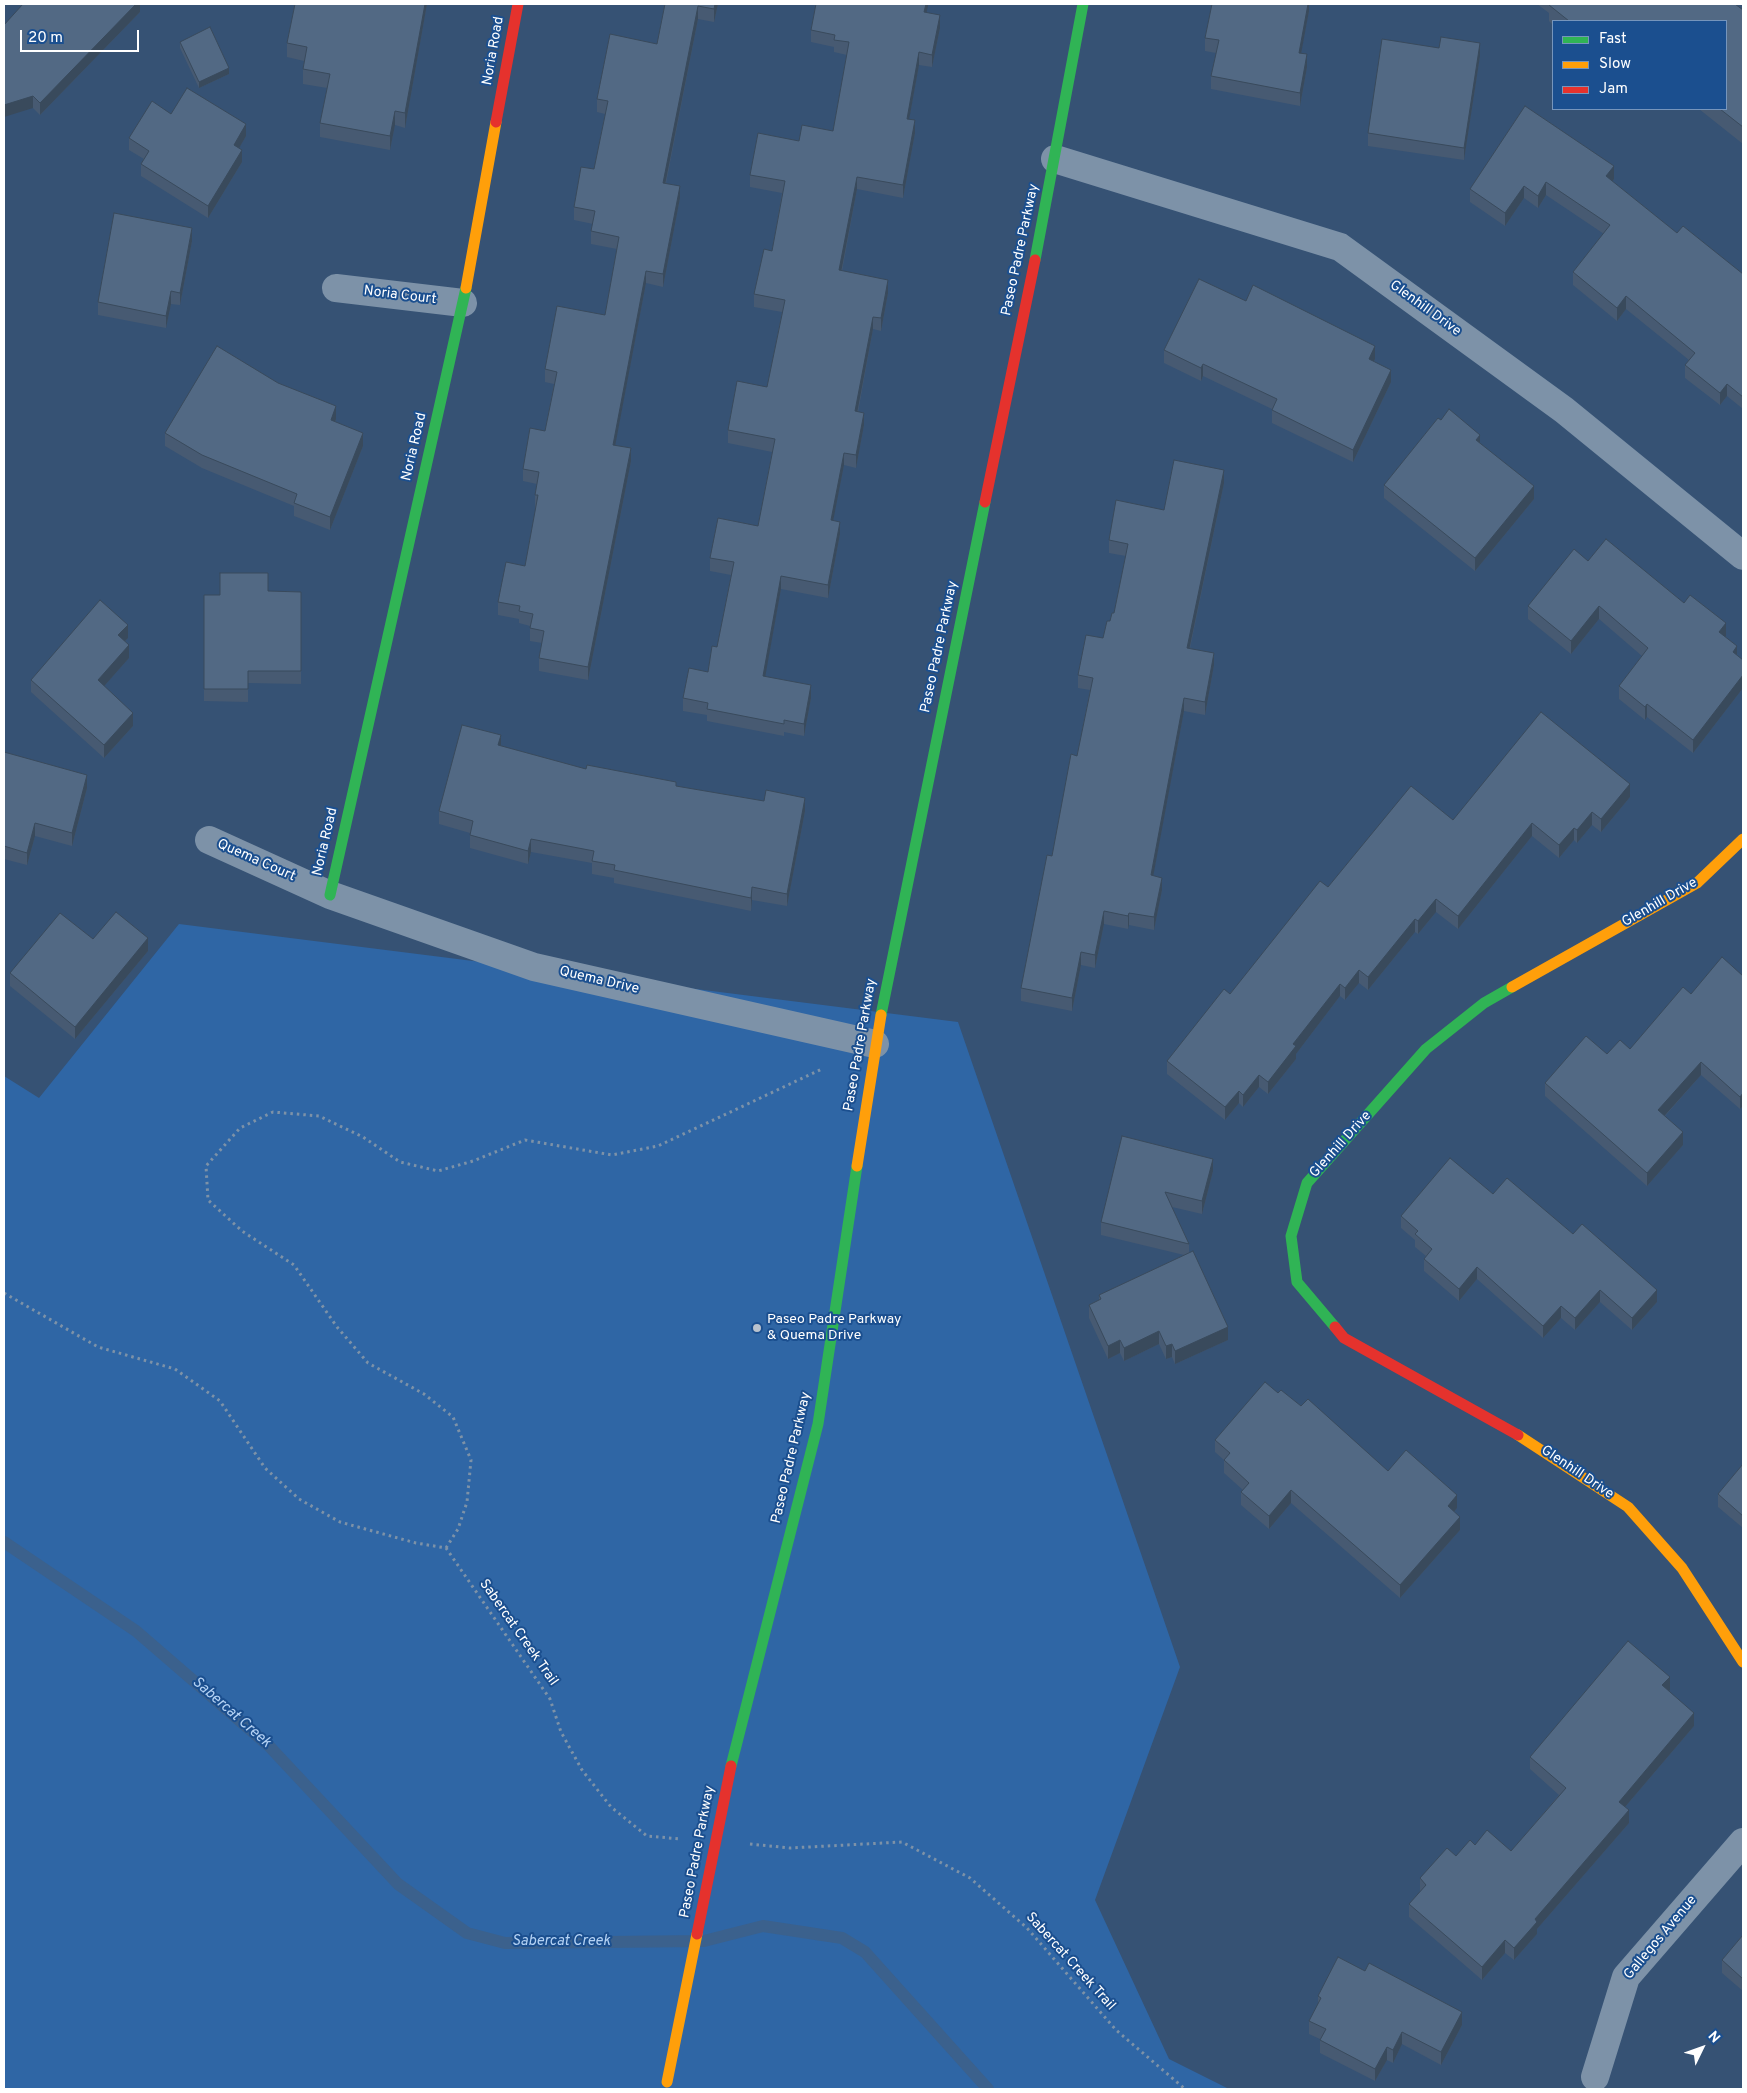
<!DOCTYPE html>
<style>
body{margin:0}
#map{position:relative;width:1747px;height:2093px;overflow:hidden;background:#365274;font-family:Overpass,sans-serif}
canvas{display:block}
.frame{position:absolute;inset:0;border:5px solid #fff;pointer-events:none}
.legend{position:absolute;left:1552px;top:20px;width:175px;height:90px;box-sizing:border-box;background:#1b4f8f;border:1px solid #7695bc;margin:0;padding:6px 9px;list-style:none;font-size:15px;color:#fff}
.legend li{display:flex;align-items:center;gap:10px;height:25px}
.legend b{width:25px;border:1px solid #7695bc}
.north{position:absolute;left:1677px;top:2023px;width:50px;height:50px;-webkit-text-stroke:4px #1b4f8f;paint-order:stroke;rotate:48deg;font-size:14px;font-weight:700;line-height:20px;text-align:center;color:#fff}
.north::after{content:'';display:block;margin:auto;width:18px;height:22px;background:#fff;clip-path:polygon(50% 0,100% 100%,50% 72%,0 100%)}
.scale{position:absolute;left:20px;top:30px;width:119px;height:22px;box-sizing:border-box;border:2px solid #fff;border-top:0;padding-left:6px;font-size:15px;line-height:18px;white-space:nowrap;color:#fff;-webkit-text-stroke:4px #1b4f8f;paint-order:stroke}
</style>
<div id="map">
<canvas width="1747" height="2093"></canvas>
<div class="frame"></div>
<ul class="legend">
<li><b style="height:6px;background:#30b455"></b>Fast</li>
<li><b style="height:6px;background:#ff9f0a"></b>Slow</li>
<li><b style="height:6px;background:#e5322d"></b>Jam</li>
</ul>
<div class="north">N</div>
<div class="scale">20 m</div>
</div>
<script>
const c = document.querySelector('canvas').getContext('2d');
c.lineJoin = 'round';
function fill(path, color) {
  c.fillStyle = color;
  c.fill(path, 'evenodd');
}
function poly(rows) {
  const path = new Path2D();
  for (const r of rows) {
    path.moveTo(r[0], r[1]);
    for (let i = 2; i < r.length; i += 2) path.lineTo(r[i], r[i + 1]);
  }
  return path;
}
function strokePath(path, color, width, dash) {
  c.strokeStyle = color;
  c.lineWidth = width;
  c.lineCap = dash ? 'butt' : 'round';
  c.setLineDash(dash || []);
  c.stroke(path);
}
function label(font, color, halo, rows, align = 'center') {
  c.font = font + ' Overpass,sans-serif';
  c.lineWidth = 4;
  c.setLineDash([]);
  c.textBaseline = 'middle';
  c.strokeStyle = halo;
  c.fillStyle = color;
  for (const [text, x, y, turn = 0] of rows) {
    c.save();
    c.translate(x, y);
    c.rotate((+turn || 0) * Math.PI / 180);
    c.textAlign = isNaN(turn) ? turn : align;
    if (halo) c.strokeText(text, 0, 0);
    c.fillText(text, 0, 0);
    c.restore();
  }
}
const green = poly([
 [179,924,958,1022,1180,1667,1095,1900,1169,2059,1229,2089,4,2089,4,1076,39,1098]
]);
const stream = poly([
 [4,1542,136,1631,269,1746,398,1884,467,1933,505,1943,704,1941,763,1926,842,1938,865,1952,988,2089]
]);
const path = poly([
 [4,1293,98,1347,175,1369,220,1401,265,1468,299,1499,340,1522,416,1543,446,1548,550,1699,561,1732,582,1770,611,1807,647,1836,681,1839],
 [446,1548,458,1529,467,1502,471,1460,453,1417,424,1394,368,1363,337,1327,294,1265,242,1231,208,1200,206,1166,240,1128,273,1112,319,1116,363,1137,400,1162,438,1171,473,1161,525,1140,612,1155,658,1146,822,1069],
 [750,1844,790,1848,902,1842,970,1878,1027,1928,1116,2030,1185,2089]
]);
const street = poly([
 [1055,159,1340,247,1564,410,1743,556],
 [336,288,463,303],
 [209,840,330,895,534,967,875,1044],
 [1595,2077,1626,1977,1743,1842]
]);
const fast = poly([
 [1035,260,1083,4],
 [330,895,466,288],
 [881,1015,985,502],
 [1335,1327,1297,1282,1291,1236,1307,1183,1426,1049,1484,1003,1512,987],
 [731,1766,818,1424,857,1166]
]);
const slow = poly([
 [466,288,496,122],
 [1512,987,1697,883,1743,839],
 [857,1166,881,1015],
 [1518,1435,1628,1507,1682,1568,1743,1662]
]);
const jam = poly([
 [496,122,518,4],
 [985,502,1035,260],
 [1335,1327,1344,1338,1518,1435]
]);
const slowBridge = poly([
 [667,2082,697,1934]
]);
const jamBridge = poly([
 [697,1934,731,1766]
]);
const wall = poly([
 [23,4,140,4,140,12,40,115,33,108],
 [295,4,427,4,405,128,395,125,390,150,320,137,320,123,327,88,303,84,303,69,304,61,287,57,287,43],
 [665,4,718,4,714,22,698,19,666,183,680,198,663,287,646,283,615,445,631,461,588,680,539,671,539,658,542,643,530,641,530,626,519,623,519,619,498,615,498,602,525,566,536,508,535,507,535,495,537,484,523,481,523,469,545,431,554,384,545,382,545,369,605,315,617,249,591,244,591,231,593,224,574,220,574,207,594,169,605,114,597,112,597,99,657,44],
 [928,4,926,12,940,28,932,67,919,65,909,119,915,133,903,198,857,189,842,271,888,293,881,331,873,329,858,412,864,425,856,468,844,465,833,520,840,534,828,598,781,589,765,676,811,698,804,736,784,732,784,736,707,721,707,715,683,711,683,698,708,672,717,647,731,575,710,571,710,558,758,526,772,452,728,443,728,430,767,387,782,312,754,307,754,294,772,251,782,193,750,187,750,175,799,141,833,131,847,55,834,52,834,47,811,42,811,30],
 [1309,4,1309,11,1301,53,1307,67,1300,106,1211,89,1211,76,1216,53,1205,51,1205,38],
 [1537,4,1735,4,1743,10,1743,144,1699,109,1726,109,1726,21,1553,21,1553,25,1549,21,1549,13],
 [180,42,229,74,199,88,180,48],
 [1480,56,1464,160,1368,146,1368,133],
 [1525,106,1614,179,1612,181,1677,233,1743,274,1743,409,1727,396,1720,405,1685,378,1685,365,1689,360,1626,309,1617,321,1573,285,1573,272,1604,234,1546,195,1538,208,1524,198,1505,226,1470,202,1470,189],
 [171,114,246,136,239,148,242,162,208,218,141,176,141,164,144,159,129,150,129,138],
 [192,241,180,305,171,304,166,328,98,315,98,302],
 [1246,301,1375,359,1374,361,1391,382,1353,462,1272,423,1272,409,1203,376,1201,381,1164,363,1164,350],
 [336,419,335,422,363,446,330,530,294,516,294,506,202,468,165,446,165,433],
 [1480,443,1534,499,1475,571,1384,498,1384,485],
 [1224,483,1190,648,1214,665,1205,715,1184,711,1153,876,1162,890,1154,930,1129,925,1128,929,1104,924,1095,968,1081,965,1072,1011,1021,1001,1021,988,1052,856,1077,756,1090,690,1078,688,1078,675,1103,638,1114,613,1126,556,1109,553,1109,540,1164,510],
 [1588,561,1684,603,1726,636,1725,637,1737,656,1743,660,1743,688,1693,753,1647,717,1645,720,1619,699,1619,686,1642,656,1599,619,1571,654,1528,619,1528,606],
 [268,591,301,592,301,684,248,683,248,702,204,701,204,595,220,595],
 [128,638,125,641,129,658,104,686,133,726,104,758,31,692,31,680],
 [501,746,586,769,805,811,787,906,752,900,751,911,614,883,614,878,592,874,592,863,531,852,528,864,470,848,470,833,439,824,439,811],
 [4,752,87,788,72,846,35,836,27,865,4,859],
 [1630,797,1601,832,1592,825,1577,843,1574,840,1559,858,1532,836,1458,929,1436,912,1418,934,1415,932,1368,990,1359,983,1345,1000,1340,996,1296,1054,1296,1059,1268,1094,1259,1087,1243,1107,1239,1103,1225,1120,1167,1074,1167,1061,1328,887,1453,820],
 [93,939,148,951,75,1039,10,986,10,973],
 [1743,976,1743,1106,1740,1109,1701,1075,1665,1116,1683,1145,1647,1186,1545,1096,1545,1083,1607,1054,1630,1049,1691,994],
 [1213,1171,1202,1214,1172,1207,1189,1244,1189,1253,1228,1340,1175,1364,1172,1357,1166,1359,1159,1344,1124,1361,1120,1353,1108,1359,1089,1318,1089,1305,1099,1300,1099,1295,1184,1255,1101,1235,1101,1222],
 [1493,1194,1573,1234,1657,1302,1632,1330,1600,1302,1575,1330,1561,1318,1543,1338,1477,1279,1459,1301,1424,1271,1424,1259,1426,1256,1415,1247,1415,1240,1401,1228,1401,1216],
 [1278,1393,1301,1406,1388,1471,1457,1508,1454,1512,1460,1530,1400,1598,1291,1503,1269,1529,1241,1505,1241,1492,1243,1490,1224,1473,1224,1460,1215,1452,1215,1440],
 [1743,1464,1743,1528,1718,1507,1718,1494],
 [1670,1690,1669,1691,1694,1726,1625,1807,1629,1823,1537,1929,1537,1934,1514,1960,1505,1953,1482,1980,1409,1917,1409,1904,1420,1892,1420,1878,1475,1845,1511,1851,1559,1795,1530,1769,1530,1757],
 [1743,1935,1743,1991,1722,1973,1722,1960],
 [1318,1996,1462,2025,1441,2065,1402,2044,1393,2063,1387,2060,1375,2081,1320,2053,1320,2039,1309,2034,1309,2021,1318,2004]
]);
const shadedWall = poly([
 [136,4,140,4,140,12,40,115,40,103],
 [425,4,427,4,405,128,405,113],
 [715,4,718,4,714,22,714,9],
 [926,4,928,4,928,6,924,24,924,12],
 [1308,4,1309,4,1309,11,1299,65,1299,53],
 [698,6,698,19,663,195,663,183],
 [940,15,940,28,932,67,932,55],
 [1480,43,1480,56,1464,160,1464,148],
 [919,52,919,65,907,131,907,119],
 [1307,54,1307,67,1300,106,1300,93],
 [229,68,229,74,199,88,199,82],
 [33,96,33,108,4,117,4,105],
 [395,111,395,125,390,150,390,136],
 [915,120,915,133,903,198,903,185],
 [246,124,246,136,234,157,234,145],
 [242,150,242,162,208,218,208,206],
 [1614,166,1614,179,1606,189,1606,176],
 [857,177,857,189,839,283,839,270],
 [1546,182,1546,195,1538,208,1538,196],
 [680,186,680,198,663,287,663,274],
 [1524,186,1524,198,1505,226,1505,213],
 [192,228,192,241,180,305,180,293],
 [646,271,646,283,613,457,613,445],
 [888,280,888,293,881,331,881,318],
 [171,291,171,304,166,328,166,316],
 [1626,296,1626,309,1617,321,1617,308],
 [873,317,873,329,855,424,855,411],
 [1375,346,1375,359,1369,371,1369,359],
 [1203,364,1203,376,1201,381,1201,368],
 [1391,370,1391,382,1353,462,1353,450],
 [1727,384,1727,396,1720,405,1720,393],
 [336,406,336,419,331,433,331,420],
 [864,413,864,425,856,468,856,455],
 [363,433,363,446,330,530,330,517],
 [1480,435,1480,448,1476,440],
 [631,448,631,461,588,680,588,667],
 [844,453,844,465,831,532,831,520],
 [1224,470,1224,483,1187,660,1187,648],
 [1534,486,1534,499,1475,571,1475,558],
 [840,522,840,534,828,598,828,585],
 [781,576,781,589,763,689,763,676],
 [1599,606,1599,619,1571,654,1571,641],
 [1726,623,1726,636,1719,645,1719,632],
 [128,625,128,638,118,648,118,635],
 [129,645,129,658,98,693,98,680],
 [1737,646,1737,659,1733,652],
 [1214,653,1214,665,1205,715,1205,702],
 [1743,675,1743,688,1693,753,1693,740],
 [811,685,811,698,804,736,804,724],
 [1184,698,1184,711,1151,888,1151,875],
 [1647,704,1647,717,1645,720,1645,707],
 [133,713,133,726,104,758,104,745],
 [501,735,501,748,498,745],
 [87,775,87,788,72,846,72,833],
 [1630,784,1630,797,1601,832,1601,819],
 [805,798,805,811,787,906,787,894],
 [1592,812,1592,825,1577,843,1577,830],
 [35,823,35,836,27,865,27,853],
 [1532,823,1532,836,1458,929,1458,916],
 [1574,828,1574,840,1559,858,1559,845],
 [531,839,531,852,528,864,528,851],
 [1162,878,1162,890,1154,930,1154,917],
 [752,887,752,900,751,911,751,898],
 [1436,899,1436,912,1418,934,1418,921],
 [1104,911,1104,924,1095,968,1095,955],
 [1129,913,1129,925,1128,929,1128,916],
 [1415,919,1415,932,1368,990,1368,977],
 [148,938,148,951,75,1039,75,1027],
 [1081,952,1081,965,1072,1011,1072,998],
 [1359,970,1359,983,1345,1000,1345,988],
 [1340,984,1340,996,1296,1054,1296,1059,1268,1094,1268,1082,1293,1044],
 [1701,1062,1701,1075,1658,1123,1658,1110],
 [1259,1075,1259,1087,1243,1107,1243,1095],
 [1239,1091,1239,1103,1225,1120,1225,1107],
 [1743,1093,1743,1106,1740,1109,1740,1097],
 [1683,1132,1683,1145,1647,1186,1647,1173],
 [1213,1159,1213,1171,1202,1214,1202,1201],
 [1477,1267,1477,1279,1459,1301,1459,1289],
 [1600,1290,1600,1302,1575,1330,1575,1318],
 [1657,1290,1657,1302,1632,1330,1632,1318],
 [1561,1306,1561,1318,1543,1338,1543,1326],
 [1228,1327,1228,1340,1175,1364,1175,1351],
 [1159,1331,1159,1344,1124,1361,1124,1348],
 [1120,1340,1120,1353,1108,1359,1108,1346],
 [1172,1344,1172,1357,1166,1359,1166,1346],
 [1291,1490,1291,1503,1269,1529,1269,1516],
 [1457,1495,1457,1508,1448,1519,1448,1506],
 [1460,1517,1460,1530,1400,1598,1400,1585],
 [1670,1677,1670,1690,1662,1698,1662,1685],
 [1694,1713,1694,1726,1619,1814,1619,1802],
 [1629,1810,1629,1823,1537,1929,1537,1934,1514,1960,1514,1948,1535,1919],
 [1505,1940,1505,1953,1482,1980,1482,1967],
 [1462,2012,1462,2025,1441,2065,1441,2052],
 [1402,2032,1402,2044,1393,2063,1393,2050],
 [1387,2047,1387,2060,1375,2081,1375,2069]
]);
const building = poly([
 [23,4,136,4,40,103,33,96,4,105,4,25,23,4],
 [295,4,425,4,405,113,395,111,390,136,320,123,330,74,303,69,307,47,287,43,295,4],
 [665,4,715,4,714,9,698,6,663,183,680,186,663,274,646,271,613,445,631,448,588,667,539,658,544,631,530,628,533,614,519,611,520,606,498,602,506,562,525,566,538,495,535,495,539,472,523,469,530,428,545,431,557,372,545,369,557,306,605,315,619,237,591,231,595,211,574,207,581,167,594,169,608,101,597,99,610,34,657,44,665,4],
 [816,4,926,4,924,12,940,15,932,55,919,52,907,119,915,120,903,185,857,177,839,270,888,280,881,318,873,317,855,411,864,413,856,455,844,453,831,520,840,522,828,585,781,576,763,676,811,685,804,724,784,720,784,724,707,709,708,703,683,698,689,668,708,672,712,646,717,647,734,562,710,558,718,518,758,526,775,439,728,430,737,381,767,387,785,300,754,294,764,249,772,251,785,181,750,175,758,133,799,141,802,125,833,131,849,42,834,40,835,35,811,30,816,4],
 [1212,4,1308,4,1299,53,1307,54,1300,93,1211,76,1219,40,1205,38,1212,4],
 [1549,4,1735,4,1743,10,1743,127,1720,109,1726,109,1726,21,1569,21,1549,5,1549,4],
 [210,27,229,68,199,82,180,42,210,27],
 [1441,37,1480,43,1464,148,1368,133,1382,39,1439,48,1441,37],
 [187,88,246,124,234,145,242,150,208,206,141,164,149,151,129,138,152,101,171,114,187,88],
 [1525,106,1614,166,1606,176,1677,233,1683,226,1743,274,1743,397,1727,384,1720,393,1685,365,1695,353,1626,296,1617,308,1573,272,1610,225,1546,182,1538,196,1524,186,1505,213,1470,189,1525,106],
 [114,213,192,228,180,293,171,291,166,316,98,302,114,213],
 [1199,279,1246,301,1253,285,1375,346,1369,359,1391,370,1353,450,1272,410,1277,399,1203,364,1201,368,1164,350,1199,279],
 [217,346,278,383,336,406,331,420,363,433,330,517,294,503,297,494,202,455,165,433,217,346],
 [1449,409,1480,435,1476,440,1534,486,1475,558,1384,485,1438,418,1441,420,1449,409],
 [1174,460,1224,470,1187,648,1214,653,1205,702,1184,698,1151,875,1162,878,1154,917,1129,913,1128,916,1104,911,1095,955,1081,952,1072,998,1021,988,1047,855,1052,856,1071,754,1077,756,1093,678,1078,675,1086,635,1103,638,1107,621,1110,621,1112,613,1114,613,1128,544,1109,540,1116,500,1164,510,1174,460],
 [1606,539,1684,603,1690,595,1726,623,1719,632,1737,646,1733,652,1743,660,1743,675,1693,740,1647,704,1645,707,1619,686,1648,648,1599,606,1571,641,1528,606,1574,549,1588,561,1606,539],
 [220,573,268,573,268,591,301,592,301,671,248,671,248,689,204,689,204,595,220,595,220,573],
 [100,600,128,625,118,635,129,645,98,680,133,713,104,745,31,680,100,600],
 [1541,712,1630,784,1601,819,1592,812,1577,830,1574,828,1559,845,1532,823,1458,916,1436,899,1418,921,1415,919,1368,977,1359,970,1345,988,1340,984,1293,1044,1296,1046,1268,1082,1259,1075,1243,1095,1239,1091,1225,1107,1167,1061,1224,989,1230,994,1320,881,1328,887,1411,786,1453,820,1541,712],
 [462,725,501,735,498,745,586,769,587,765,676,782,676,786,764,801,766,790,805,798,787,894,752,887,751,898,614,870,615,865,592,861,594,851,531,839,528,851,470,835,473,821,439,811,462,725],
 [4,752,87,775,72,833,35,823,27,853,4,846,4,752],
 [116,912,148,938,75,1027,10,973,60,913,93,939,116,912],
 [1722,957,1743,976,1743,1093,1740,1097,1701,1062,1658,1110,1683,1132,1647,1173,1545,1083,1586,1036,1607,1054,1620,1040,1630,1049,1683,987,1691,994,1722,957],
 [1122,1136,1213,1159,1202,1201,1165,1192,1189,1244,1101,1222,1122,1136],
 [1450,1158,1493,1194,1507,1178,1573,1234,1582,1224,1657,1290,1632,1318,1600,1290,1575,1318,1561,1306,1543,1326,1477,1267,1459,1289,1424,1259,1432,1249,1415,1234,1418,1231,1401,1216,1450,1158],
 [1193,1251,1228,1327,1175,1351,1172,1344,1166,1346,1159,1331,1124,1348,1120,1340,1108,1346,1089,1305,1101,1299,1099,1295,1193,1251],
 [1265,1382,1278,1393,1281,1390,1301,1406,1308,1399,1388,1471,1406,1450,1457,1495,1448,1506,1460,1517,1400,1585,1291,1490,1269,1516,1241,1492,1249,1483,1224,1460,1230,1453,1215,1440,1265,1382],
 [1743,1464,1743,1516,1718,1494,1743,1464],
 [1628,1641,1670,1677,1662,1685,1694,1713,1619,1802,1629,1810,1535,1919,1537,1922,1514,1948,1505,1940,1482,1967,1409,1904,1426,1885,1420,1878,1447,1848,1456,1856,1470,1840,1475,1845,1487,1830,1511,1851,1566,1788,1530,1757,1628,1641],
 [1743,1935,1743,1979,1722,1960,1743,1935],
 [1338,1957,1365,1971,1369,1963,1462,2012,1441,2052,1402,2032,1393,2050,1387,2047,1375,2069,1320,2040,1326,2029,1309,2021,1321,1998,1318,1996,1338,1957]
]);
const markers = [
 [757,1328,5,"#b9c2ce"]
];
const streetNames = [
 ["Noria Road",494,51,-80],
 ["Paseo Padre Parkway",1021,250,-78],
 ["Noria Court",400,296,7],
 ["Glenhill Drive",1425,309,36],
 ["Noria Road",415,447,-77],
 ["Paseo Padre Parkway",940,647,-78],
 ["Noria Road",326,842,-77],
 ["Quema Court",256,861,24],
 ["Glenhill Drive",1660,903,-30],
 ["Quema Drive",599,981,13],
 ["Paseo Padre Parkway",861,1045,-80],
 ["Glenhill Drive",1341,1145,-48],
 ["Paseo Padre Parkway",792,1458,-77],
 ["Glenhill Drive",1577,1473,34],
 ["Sabercat Creek Trail",518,1633,55],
 ["Paseo Padre Parkway",698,1852,-79],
 ["Gallegos Avenue",1661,1938,-50],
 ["Sabercat Creek Trail",1070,1962,48]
];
const poiNames = [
 ["Paseo Padre Parkway",767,1320],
 ["& Quema Drive",767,1336]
];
const waterNames = [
 ["Sabercat Creek",231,1713,41],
 ["Sabercat Creek",561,1942]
];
fill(green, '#2f66a5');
strokePath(stream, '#3b618d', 12);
strokePath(path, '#7d92a8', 3, [2.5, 4]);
strokePath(street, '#7d92a8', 28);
strokePath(fast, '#30b455', 11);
strokePath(slow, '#ff9f0a', 11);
strokePath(jam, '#e5322d', 11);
strokePath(slowBridge, '#ff9f0a', 11);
strokePath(jamBridge, '#e5322d', 11);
fill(wall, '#475a72');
fill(shadedWall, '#394a5c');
fill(building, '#526984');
strokePath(building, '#394a5c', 1);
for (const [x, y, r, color] of markers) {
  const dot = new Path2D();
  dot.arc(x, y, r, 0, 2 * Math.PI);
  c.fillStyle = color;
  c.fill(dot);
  strokePath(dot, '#1b4f8f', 2);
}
label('14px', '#fff', '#1b4f8f', streetNames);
label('14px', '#fff', '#1b4f8f', poiNames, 'left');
label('italic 15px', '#b5d3f5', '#1b4f8f', waterNames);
</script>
